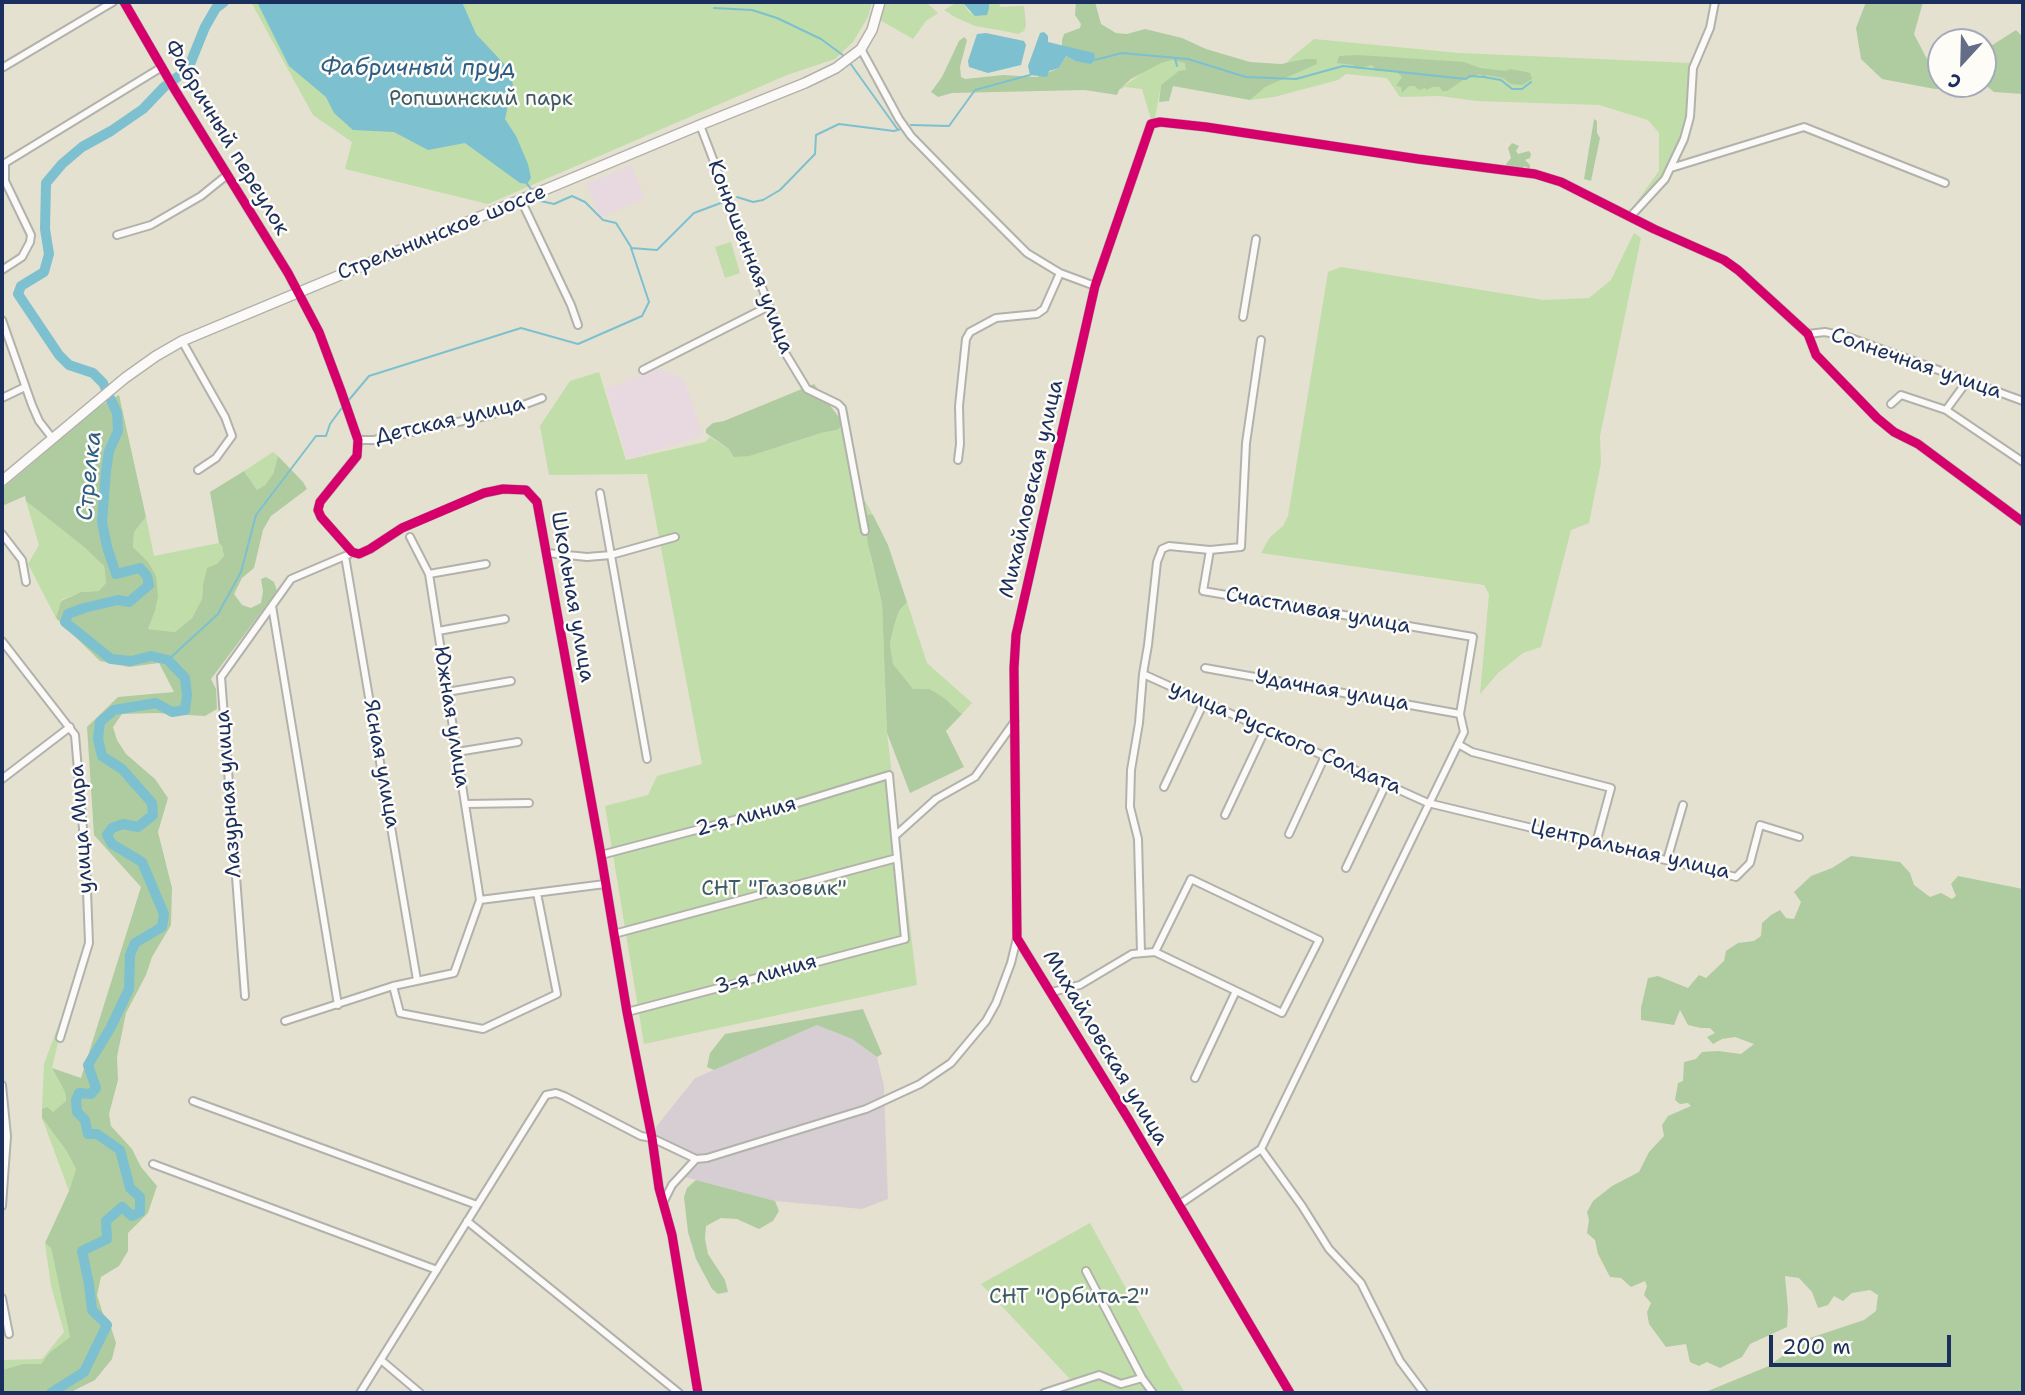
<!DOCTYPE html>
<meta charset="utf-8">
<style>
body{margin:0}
#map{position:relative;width:2025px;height:1395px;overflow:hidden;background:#e5e1d0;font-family:"Shantell Sans",sans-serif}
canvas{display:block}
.frame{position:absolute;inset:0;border:4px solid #1b2f5e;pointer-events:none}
.north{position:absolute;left:1927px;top:28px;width:70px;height:70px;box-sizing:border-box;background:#fdfcf7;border:2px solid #a3aaba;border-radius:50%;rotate:202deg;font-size:19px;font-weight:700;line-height:28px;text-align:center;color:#1b2f5e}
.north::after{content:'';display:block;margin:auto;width:24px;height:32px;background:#626d86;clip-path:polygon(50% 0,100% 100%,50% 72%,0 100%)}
.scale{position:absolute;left:1769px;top:1335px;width:182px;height:32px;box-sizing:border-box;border:4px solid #1b2f5e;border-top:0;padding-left:9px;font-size:21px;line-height:24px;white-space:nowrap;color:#1b2f5e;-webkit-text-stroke:5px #fdfcf7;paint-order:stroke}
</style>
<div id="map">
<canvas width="2025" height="1395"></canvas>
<div class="frame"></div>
<div class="north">С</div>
<div class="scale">200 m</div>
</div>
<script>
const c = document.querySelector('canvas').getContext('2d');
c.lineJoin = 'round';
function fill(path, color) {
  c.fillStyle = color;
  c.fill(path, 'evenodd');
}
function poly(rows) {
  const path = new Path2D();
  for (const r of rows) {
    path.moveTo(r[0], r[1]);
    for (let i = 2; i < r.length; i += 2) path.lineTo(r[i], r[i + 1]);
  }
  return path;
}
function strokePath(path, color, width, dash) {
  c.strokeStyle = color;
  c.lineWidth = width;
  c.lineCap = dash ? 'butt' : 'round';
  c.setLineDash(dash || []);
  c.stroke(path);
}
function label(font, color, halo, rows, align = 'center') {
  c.font = font + ' "Shantell Sans",sans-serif';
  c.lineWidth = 5;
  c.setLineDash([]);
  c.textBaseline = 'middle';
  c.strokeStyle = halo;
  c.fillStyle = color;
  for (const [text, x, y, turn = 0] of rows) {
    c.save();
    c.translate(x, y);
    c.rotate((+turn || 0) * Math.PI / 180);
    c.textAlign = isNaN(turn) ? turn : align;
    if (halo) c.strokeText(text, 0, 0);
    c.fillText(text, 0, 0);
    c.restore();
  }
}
const built = poly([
 [631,165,645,198,601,217,586,184],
 [660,369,684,379,703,436,627,459,606,388]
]);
const industrial = poly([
 [817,1025,852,1039,877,1057,884,1086,888,1199,862,1209,775,1201,681,1176,696,1159,652,1138,656,1127,695,1078]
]);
const green = poly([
 [251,2,872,2,868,17,853,42,835,59,787,75,488,204,345,169,352,142,313,115],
 [886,2,926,2,938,13,926,21,913,39,880,20],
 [953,2,962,2,970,13,989,8,989,2,999,2,1000,7,1024,6,1026,25,1024,31,1018,34,1004,31,975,26,955,17,944,10,954,4],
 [1314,39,1459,53,1691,63,1686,123,1673,159,1658,183,1633,207,1659,171,1659,133,1648,120,1599,105,1477,101,1439,96,1400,97,1387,78,1346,74,1338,80,1274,97,1250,100,1292,57],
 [1172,60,1186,63,1186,70,1161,85,1155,118,1151,119,1142,89,1125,87,1119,90,1146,70,1161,62],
 [1634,233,1641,238,1600,436,1601,463,1589,523,1571,530,1541,647,1523,653,1498,673,1480,694,1489,594,1484,585,1261,553,1270,537,1283,526,1288,516,1328,272,1341,267,1543,300,1589,298,1611,280],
 [731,242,740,273,725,278,715,247],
 [599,372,626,460,705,442,710,437,729,449,750,456,821,433,837,430,844,424,860,492,873,515,869,514,866,519,871,559,882,604,887,733,917,985,644,1044,605,806,648,795,657,776,702,764,647,474,549,475,540,426,570,381],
 [273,452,278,456,273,474,265,485,257,490,244,471],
 [26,501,84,547,104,566,106,583,99,591,81,592,61,600,56,618,28,564,39,545],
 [146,517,154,556,219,543,222,546,224,556,203,585,202,599,192,618,175,632,148,629,155,611,133,547,134,532],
 [907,602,927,663,972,703,962,714,943,697,913,690,893,664,890,643,894,626,899,611],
 [64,1017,52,1068,65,1092,66,1102,53,1112,42,1109,44,1064,61,1018],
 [42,1118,66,1150,76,1169,69,1191],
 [1090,1223,1170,1368,1185,1393,1035,1393,1070,1379,981,1284],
 [45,1243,51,1248,70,1337,49,1353,41,1364,23,1364,2,1370,2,1360,42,1359,64,1332,51,1286]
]);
const forest = poly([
 [1076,2,1095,2,1101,24,1116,33,1127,34,1145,29,1182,38,1206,49,1250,62,1281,64,1306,59,1316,59,1317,64,1265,87,1250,100,1173,86,1169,101,1159,102,1161,85,1179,71,1186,70,1185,63,1172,60,1161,63,1131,79,1119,90,1117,95,1085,90,952,93,938,97,931,92,942,77,959,41,964,37,967,40,960,67,961,77,965,79,1003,75,1037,77,1059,68,1066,56,1075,61,1084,62,1068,48,1062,46,1062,40,1064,34,1080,28,1081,24,1075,15],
 [1866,2,1923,2,1914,34,1929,63,1941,59,1941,84,1972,84,1959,89,1935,89,1882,79,1861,59,1856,28],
 [2016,30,2023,37,2023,94,1994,92,1983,83,1983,51],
 [1358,55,1464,62,1480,68,1506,71,1510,69,1526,72,1530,73,1532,79,1522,85,1511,84,1503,78,1486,75,1484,77,1480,74,1463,80,1447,91,1442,91,1440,87,1432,87,1427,90,1425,88,1419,90,1415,86,1409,86,1402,93,1401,87,1396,86,1402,77,1396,71,1376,71,1372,65,1356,69,1353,65,1337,63,1339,56],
 [1594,119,1597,121,1597,133,1600,138,1591,181,1584,179],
 [1512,143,1519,146,1516,151,1518,154,1529,151,1531,154,1530,158,1525,160,1530,165,1530,169,1524,166,1522,169,1507,166,1506,164,1511,158,1508,148],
 [814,384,844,424,837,430,821,433,750,456,734,457,729,449,706,433,706,429,713,423,724,421],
 [119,395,146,517,134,532,133,547,148,562,156,576,158,596,155,611,148,629,175,632,192,618,202,599,203,585,207,568,217,564,224,556,222,546,219,543,210,492,244,471,257,490,265,485,273,474,278,456,303,482,307,489,271,516,263,530,254,568,242,578,234,594,242,605,251,608,261,603,263,591,261,579,266,577,274,582,277,591,211,679,216,689,217,709,205,716,156,713,122,714,113,727,117,740,126,754,155,779,168,798,158,832,172,888,171,925,152,957,146,975,126,1013,117,1057,118,1080,109,1114,111,1126,132,1149,141,1167,157,1186,148,1213,128,1233,128,1251,119,1266,101,1277,97,1295,103,1314,109,1321,116,1343,112,1359,95,1380,69,1393,2,1393,2,1370,23,1364,41,1364,49,1353,70,1337,51,1248,45,1243,69,1191,76,1169,66,1150,42,1118,42,1109,47,1107,53,1112,66,1101,65,1092,52,1068,81,1078,141,887,94,835,87,727,118,697,174,692,159,663,129,667,100,661,56,618,61,601,81,592,99,591,106,583,104,566,84,547,26,501,25,496,2,506,2,489,98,407],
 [869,514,873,515,888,545,907,602,899,611,894,626,890,643,893,664,913,689,929,689,943,697,962,714,946,731,964,767,910,793,887,733,882,604,868,544,865,519],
 [1851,856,1900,862,1910,873,1914,885,1930,897,1941,893,1952,899,1956,896,1951,884,1958,876,2023,889,2023,1393,1703,1393,1769,1366,1804,1340,1864,1320,1876,1311,1878,1295,1870,1290,1852,1293,1843,1301,1834,1296,1828,1305,1818,1308,1812,1292,1799,1278,1785,1276,1788,1309,1787,1327,1750,1344,1742,1357,1720,1368,1707,1362,1699,1366,1690,1362,1686,1344,1666,1347,1649,1324,1647,1312,1651,1303,1644,1295,1647,1286,1645,1281,1631,1287,1621,1278,1610,1277,1598,1254,1595,1240,1587,1233,1589,1220,1587,1212,1593,1201,1612,1186,1639,1172,1649,1152,1664,1136,1662,1125,1668,1116,1691,1106,1688,1103,1680,1104,1675,1100,1678,1083,1683,1081,1684,1062,1696,1059,1702,1052,1718,1051,1741,1054,1754,1044,1735,1037,1722,1039,1713,1044,1707,1037,1715,1033,1710,1028,1701,1028,1688,1025,1680,1010,1674,1025,1641,1020,1641,1008,1648,978,1658,976,1688,988,1699,975,1706,978,1724,961,1726,951,1738,943,1754,941,1761,936,1762,923,1771,915,1780,910,1786,918,1794,919,1801,902,1794,892,1811,876,1832,868],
 [863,1009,882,1054,877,1057,852,1039,817,1025,714,1070,707,1067,710,1053,725,1034],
 [696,1180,775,1201,779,1211,773,1221,759,1229,737,1219,721,1218,706,1226,705,1239,708,1254,725,1280,728,1292,718,1294,712,1289,696,1259,688,1232,684,1197,687,1188]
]);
const water = poly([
 [257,2,462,2,476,34,505,65,513,84,505,119,516,136,528,164,531,178,527,184,520,183,465,143,428,150,394,132,353,130,334,113,326,97,289,66],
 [962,2,989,2,989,8,987,15,975,16],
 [1044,32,1048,36,1048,42,1094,53,1095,60,1091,64,1075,61,1066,56,1059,68,1049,71,1047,77,1030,75,1028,66,1040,33],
 [986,33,1024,41,1026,45,1021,65,988,73,969,67,968,61,977,34]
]);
const stream = poly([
 [714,8,752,10,777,18,821,39,844,56],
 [1175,58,1177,66],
 [1095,60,1122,53,1188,59,1246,77,1296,79,1343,66,1466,79,1470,76,1484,77,1501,80,1512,89,1522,89,1531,82],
 [850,63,898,130],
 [911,125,949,126,975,90,1030,75],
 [527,184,532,190],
 [737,197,753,202,763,200,780,190,815,154,816,135,839,124,894,131,901,129],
 [536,200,554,204,572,196,585,202,603,220,616,223,631,247],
 [348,401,369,376,521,328,578,344,642,316,649,302,631,248,657,250,694,213,726,201],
 [168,660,218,614,241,572,256,515,316,436,326,436,330,424,344,405]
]);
const river = poly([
 [51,1393,84,1372,107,1325,92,1310,89,1284,82,1251,107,1239,106,1221,122,1207,132,1216,140,1212,140,1197,130,1188,120,1150,97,1134,88,1134,85,1120,77,1112,76,1100,79,1093,91,1094,96,1088,88,1065,111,1027,129,989,130,955,135,943,162,927,164,914,142,862,112,844,107,835,112,828,123,824,138,827,153,815,152,803,122,769,102,756,98,739,100,722,114,710,156,703,172,712,185,710,187,695,185,678,168,660,151,656,131,661,111,659,65,622,68,614,84,608,118,600,129,602,149,585,147,576,140,568,116,574,107,547,102,522,106,471,109,451,118,431,117,413,103,383,93,373,69,365,59,355,18,294,21,286,44,272,49,254,45,229,46,183,62,164,82,147,111,131,143,109,164,87,188,69,205,27,216,8,224,2]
]);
const street = poly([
 [124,2,175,90,288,273,319,332,341,391,358,440,357,456,320,502,318,510,321,517,352,552,359,554,370,549,402,528,484,493,503,489,526,490,537,502,601,855,627,1012,652,1138,659,1188,672,1235,698,1393],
 [861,49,899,119,911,136,954,180,1027,253,1060,273,1095,286],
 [2,68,113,2],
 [700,125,769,306,781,346,807,389,838,404,842,408,865,531],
 [1671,168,1804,127,1945,183],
 [521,200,571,305,578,325],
 [1630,217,1665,179,1684,139,1690,117,1693,68,1710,28,1715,2],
 [117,235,151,225,201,196,227,175],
 [2,270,22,257,30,242,31,235,5,181,5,163,162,67],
 [1243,317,1256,239],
 [2,320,32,405,39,421,53,439],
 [1808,334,1825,332,1848,337,2023,401],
 [182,341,225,417,232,436,216,458,198,470],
 [643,370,769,306],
 [2,398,25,387],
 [1891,404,1901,395,1946,410,2023,462],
 [1946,410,1968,380],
 [358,440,374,440,486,416,518,407,542,398],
 [958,460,960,444,959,406,966,339,970,332,996,318,1037,314,1044,309,1060,273],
 [600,493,647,759],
 [2,534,22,560,26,582],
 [410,537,429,574,480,900],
 [547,553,587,557,611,555,675,537],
 [348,555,345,556,417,980],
 [429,574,486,564],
 [272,606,338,1005],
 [438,631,505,619],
 [2,641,75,735,86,864,89,943,60,1038],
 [1205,668,1460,714],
 [1143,674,1428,803,1736,877,1750,863,1760,825,1799,837],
 [447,692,511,681],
 [1458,744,1472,752,1611,788,1596,843],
 [457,752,518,742],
 [2,779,70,727],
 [1164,787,1204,702],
 [465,804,529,803],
 [1225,815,1265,730],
 [1289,834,1325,756],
 [895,836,936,799,975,777,1015,721],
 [601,855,791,805,889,775,905,939,627,1012],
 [1667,860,1683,805],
 [1346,868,1386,784],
 [614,934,897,858],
 [1141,953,1138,839,1130,807,1131,770,1139,723,1143,674,1148,645,1157,562,1162,549,1169,546,1210,550,1241,547,1246,443,1261,340],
 [393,986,400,1013,483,1029,557,994,537,893],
 [1052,992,1080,985,1132,954,1155,952,1191,879,1319,940,1282,1013,1155,952],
 [245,996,221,677,291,579,345,556],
 [285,1021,393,986,454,973,480,900,605,884],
 [1195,1078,1236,991],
 [2,1085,7,1136,2,1206],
 [193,1101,477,1205],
 [1261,1149,1302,1206,1329,1249,1361,1283,1400,1361,1424,1393],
 [153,1164,437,1270],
 [663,1203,672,1185,696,1159],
 [1180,1204,1261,1149,1464,732,1460,714,1473,637,1203,591,1210,550],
 [467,1221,679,1393],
 [1086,1271,1142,1378,1153,1393],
 [2,1298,9,1334],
 [381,1360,420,1393],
 [360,1393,546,1095,556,1093,564,1096,641,1136,652,1138,696,1159,707,1158,866,1109,920,1084,951,1063,986,1021,996,1003,1011,963,1017,938],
 [1044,1393,1099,1375,1121,1384,1142,1378],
 [1290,1393,1129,1120,1017,938,1014,668,1016,635,1095,286,1151,124,1160,122,1206,127,1418,159,1535,174,1561,182,1654,229,1724,260,1738,270,1808,334,1816,355,1877,418,1894,432,1918,444,2023,522]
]);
const secondary = poly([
 [2,481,125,378,156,356,182,341,700,125,805,83,836,68,861,49,872,30,880,2]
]);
const cycleway = poly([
 [124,2,175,90,288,273,319,332,341,391,358,440,357,456,320,502,318,510,321,517,352,552,359,554,370,549,402,528,484,493,503,489,526,490,537,502,601,855,627,1012,652,1138,659,1188,672,1235,698,1393],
 [1290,1393,1129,1120,1017,938,1014,668,1016,635,1095,286,1151,124,1160,122,1206,127,1418,159,1535,174,1561,182,1654,229,1724,260,1738,270,1808,334,1816,355,1877,418,1894,432,1918,444,2023,522]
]);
const parkNames = [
 ["Ропшинский парк",481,100],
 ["СНТ \"Газовик\"",774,890],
 ["СНТ \"Орбита-2\"",1069,1298]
];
const streetNames = [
 ["Фабричный переулок",226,138,59],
 ["Стрельнинское шоссе",442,233,-22],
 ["Конюшенная улица",750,257,69],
 ["Солнечная улица",1916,364,19],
 ["Детская улица",450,421,-13],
 ["Михайловская улица",1032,489,-77],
 ["Школьная улица",572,597,80],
 ["Счастливая улица",1318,611,10],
 ["Удачная улица",1332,691,10],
 ["Южная улица",451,717,81],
 ["улица Русского Солдата",1285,738,24],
 ["Ясная улица",381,764,80],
 ["Лазурная улица",229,794,-94],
 ["2-я линия",746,817,-15],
 ["улица Мира",82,829,-94],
 ["Центральная улица",1630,850,13],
 ["3-я линия",766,975,-15],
 ["Михайловская улица",1105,1048,59]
];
const waterNames = [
 ["Фабричный пруд",418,69],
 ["Стрелка",90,476,-84]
];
fill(built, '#e8d8df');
fill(industrial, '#d7ced3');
fill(green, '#c0ddaa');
fill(forest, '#aecc9f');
fill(water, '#7dc0d0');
strokePath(stream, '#7dc0d0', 2);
strokePath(river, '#7dc0d0', 10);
strokePath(street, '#b2b2ac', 10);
strokePath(secondary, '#b2b2ac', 12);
strokePath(street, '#fbfaf8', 6);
strokePath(secondary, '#fbfaf8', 9);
strokePath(cycleway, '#d6006c', 9);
label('21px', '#3d5a69', '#fdfcf7', parkNames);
label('21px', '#1b2f5e', '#fdfcf7', streetNames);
label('italic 23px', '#2e5d86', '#fdfcf7', waterNames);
</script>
